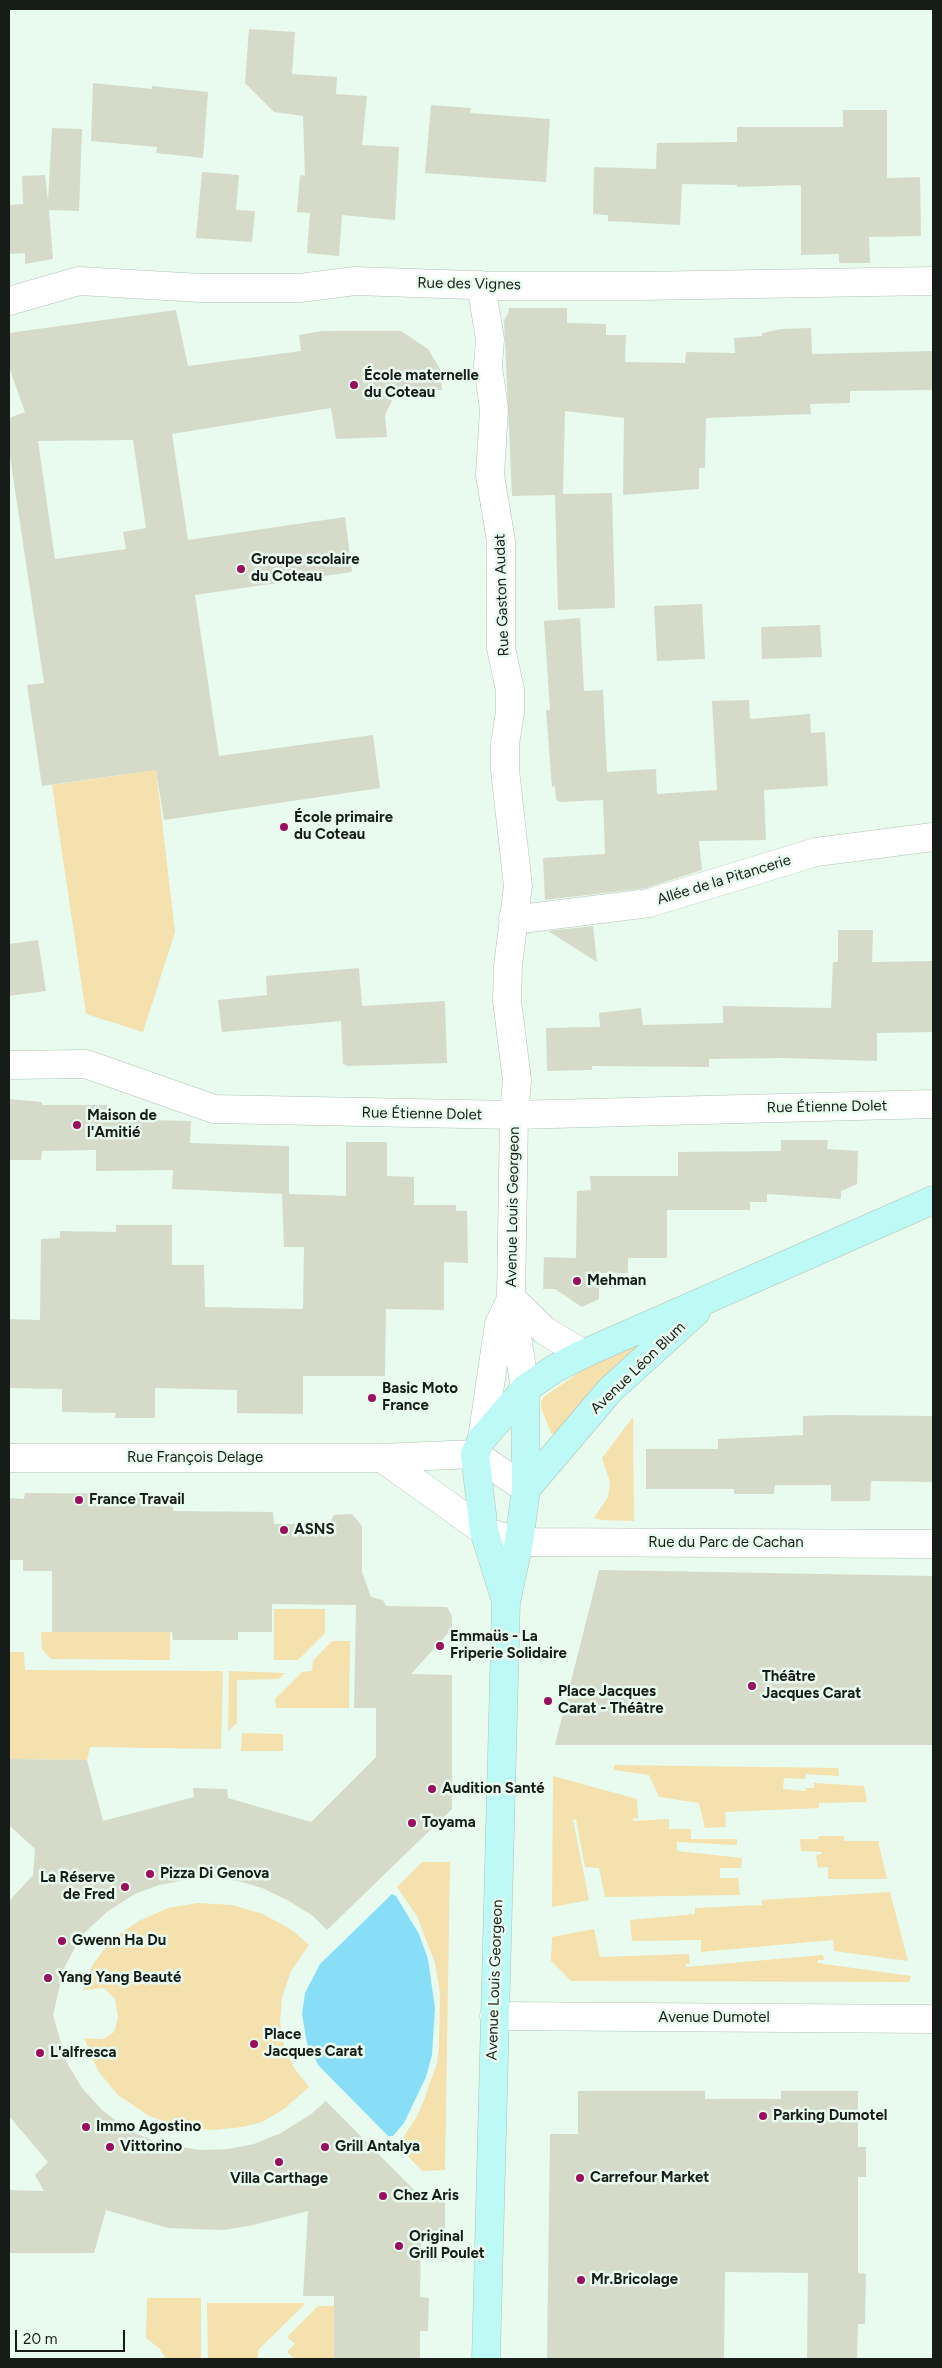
<!DOCTYPE html>
<meta charset="utf-8">
<style>
body{margin:0}
#map{position:relative;width:942px;height:2368px;overflow:hidden;background:#e8fbee;font-family:Figtree,sans-serif}
canvas{display:block}
.frame{position:absolute;inset:0;border:10px solid #161d18;pointer-events:none}
.scale{position:absolute;left:15px;top:2330px;width:110px;height:22px;box-sizing:border-box;border:2px solid #161d18;border-top:0;padding-left:6px;font-size:15px;line-height:18px;white-space:nowrap;color:#161d18;-webkit-text-stroke:4px #e8fbee;paint-order:stroke}
</style>
<div id="map">
<canvas width="942" height="2368"></canvas>
<div class="frame"></div>
<div class="scale">20 m</div>
</div>
<script>
const c = document.querySelector('canvas').getContext('2d');
c.lineJoin = 'round';
function fill(path, color) {
  c.fillStyle = color;
  c.fill(path, 'evenodd');
}
function poly(rows) {
  const path = new Path2D();
  for (const r of rows) {
    path.moveTo(r[0], r[1]);
    for (let i = 2; i < r.length; i += 2) path.lineTo(r[i], r[i + 1]);
  }
  return path;
}
function strokePath(path, color, width, dash) {
  c.strokeStyle = color;
  c.lineWidth = width;
  c.lineCap = dash ? 'butt' : 'round';
  c.setLineDash(dash || []);
  c.stroke(path);
}
function label(font, color, halo, rows, align = 'center') {
  c.font = font + ' Figtree,sans-serif';
  c.lineWidth = 5;
  c.setLineDash([]);
  c.textBaseline = 'middle';
  c.strokeStyle = halo;
  c.fillStyle = color;
  for (const [text, x, y, turn = 0] of rows) {
    c.save();
    c.translate(x, y);
    c.rotate((+turn || 0) * Math.PI / 180);
    c.textAlign = isNaN(turn) ? turn : align;
    if (halo) c.strokeText(text, 0, 0);
    c.fillText(text, 0, 0);
    c.restore();
  }
}
const green = poly([
 [156,770,175,932,143,1032,86,1014,52,785],
 [653,1333,555,1435,551,1433,542,1410,541,1401,545,1396,589,1366],
 [633,1417,634,1521,601,1520,594,1518,608,1497,610,1482,602,1458],
 [274,1609,325,1609,325,1633,298,1660,274,1660],
 [41,1632,170,1632,170,1660,51,1659,42,1649],
 [332,1641,350,1641,349,1708,276,1708,275,1699,302,1672,312,1671,313,1661],
 [9,1652,24,1652,25,1670,221,1671,223,1674,221,1749,90,1747,87,1760,9,1759],
 [229,1671,285,1673,279,1679,237,1680,237,1723,228,1731],
 [242,1733,283,1734,283,1751,241,1751],
 [614,1765,838,1768,839,1776,806,1774,805,1779,784,1778,783,1789,805,1791,806,1788,814,1788,814,1783,864,1786,867,1802,819,1803,819,1808,725,1812,726,1827,705,1828,699,1803,659,1797,649,1775,614,1770],
 [553,1776,637,1799,638,1818,633,1818,633,1821,669,1819,669,1829,691,1829,691,1839,737,1839,737,1845,677,1842,677,1851,742,1858,741,1868,720,1868,720,1878,738,1878,740,1895,605,1897,599,1868,585,1867,576,1819,573,1820,589,1900,552,1907],
 [819,1836,843,1836,845,1841,878,1841,887,1879,828,1879,828,1867,818,1868,816,1855,822,1854,822,1852,801,1851,800,1839,818,1839],
 [422,1862,450,1862,445,2170,422,2171,398,2146,418,2114,425,2097,437,2063,439,2044,440,1994,435,1963,417,1916,397,1887],
 [890,1892,908,1961,834,1951,833,1940,701,1952,701,1940,632,1941,630,1920,695,1914,695,1908,762,1905,762,1900],
 [198,1903,232,1905,263,1914,292,1930,309,1945,291,1971,282,1997,280,2023,284,2046,294,2068,309,2087,284,2109,262,2122,242,2127,213,2130,182,2127,149,2116,118,2095,98,2071,84,2038,103,2039,114,2032,118,2017,115,1999,104,1988,83,1990,92,1966,111,1940,139,1921,168,1908],
 [594,1929,600,1957,689,1954,690,1964,686,1964,686,1967,823,1955,824,1960,818,1960,817,1963,911,1976,909,1982,571,1981,551,1961,552,1937],
 [147,2298,201,2298,201,2359,166,2359,160,2349,146,2338],
 [207,2303,304,2303,303,2306,258,2350,258,2359,208,2359],
 [318,2306,334,2306,334,2359,294,2359,287,2352,295,2344,287,2337]
]);
const water = poly([
 [392,1894,396,1896,419,1934,428,1959,435,2008,432,2055,426,2077,404,2123,393,2136,388,2136,319,2066,307,2044,302,2014,305,1993,320,1964]
]);
const building = poly([
 [249,29,295,32,292,74,337,77,336,94,367,96,362,145,399,147,395,220,342,215,339,256,307,253,310,213,297,212,300,175,305,176,303,116,274,112,245,83],
 [93,83,152,89,152,86,208,92,203,158,156,153,157,147,91,141],
 [431,105,471,108,470,113,550,119,546,182,425,173],
 [843,110,887,110,887,178,920,177,921,236,869,237,870,263,839,263,839,254,801,255,801,185,737,187,737,185,682,184,680,225,608,221,608,215,593,214,594,167,656,169,657,143,737,142,737,127,843,127],
 [52,128,82,129,79,211,49,210,53,259,25,264,25,253,9,254,9,205,23,204,22,176,45,175,48,201],
 [202,172,239,175,236,210,255,211,252,242,196,238],
 [509,308,567,308,567,323,606,324,606,335,626,335,625,362,685,363,686,352,735,353,734,338,762,336,762,333,781,329,811,328,812,354,933,351,933,390,850,391,850,403,810,404,811,414,706,418,705,468,699,468,699,489,623,495,624,418,565,411,563,494,612,493,615,608,558,610,555,495,512,496,504,320,508,314],
 [176,310,188,366,301,351,299,335,322,331,401,331,428,349,440,369,442,390,397,390,385,415,387,437,336,439,331,408,172,434,188,540,345,517,352,572,195,595,219,756,373,735,380,788,164,820,156,770,42,786,27,685,44,683,9,450,9,418,25,412,9,367,9,333],
 [133,440,146,528,123,532,126,549,55,559,38,441],
 [702,604,705,659,657,661,654,606],
 [580,618,584,691,603,690,607,772,656,769,657,794,717,790,712,701,749,700,750,719,810,714,811,733,825,732,828,786,764,790,766,840,699,841,702,870,646,888,545,900,543,858,605,854,603,800,560,802,556,800,555,786,552,787,546,710,550,710,544,621],
 [820,625,822,657,762,659,761,627],
 [593,926,597,962,548,931],
 [838,930,873,930,872,962,933,961,933,1032,877,1033,877,1061,784,1058,709,1059,709,1067,592,1066,592,1070,547,1071,546,1028,600,1027,599,1013,641,1008,643,1025,723,1023,723,1006,831,1008,833,962,838,962],
 [38,940,46,991,9,996,9,944],
 [359,968,362,1006,445,1001,447,1063,348,1066,343,1064,341,1021,222,1032,218,1000,267,995,266,976],
 [9,1099,42,1102,42,1105,107,1105,107,1119,191,1121,190,1143,289,1146,289,1194,346,1196,346,1142,387,1142,387,1176,414,1177,414,1205,456,1205,456,1211,467,1211,468,1263,444,1262,444,1310,386,1309,385,1376,303,1376,303,1414,237,1413,237,1390,155,1388,155,1418,115,1418,116,1413,62,1412,62,1389,9,1388,9,1319,40,1320,41,1239,60,1238,60,1231,116,1232,116,1225,172,1225,172,1265,204,1265,205,1307,303,1309,304,1247,284,1247,282,1194,172,1189,173,1170,96,1171,96,1150,42,1151,41,1160,9,1160],
 [781,1140,828,1140,827,1149,858,1151,857,1184,841,1191,841,1199,767,1194,767,1202,750,1202,750,1210,667,1210,667,1258,628,1258,628,1273,599,1273,599,1299,582,1307,555,1289,543,1289,544,1257,576,1258,577,1191,591,1190,590,1176,678,1176,678,1152,781,1151],
 [830,1415,933,1416,933,1482,871,1481,870,1501,831,1501,831,1485,775,1485,774,1494,734,1494,734,1489,646,1489,646,1449,718,1449,718,1439,803,1435,803,1416],
 [25,1493,173,1494,173,1511,273,1512,274,1524,329,1524,334,1515,352,1514,362,1526,362,1572,371,1597,383,1600,386,1606,447,1607,452,1616,452,1629,411,1674,452,1675,452,1809,327,1930,313,1916,289,1901,262,1888,242,1882,216,1878,191,1879,159,1885,135,1894,108,1911,82,1935,64,1968,53,2015,66,2061,82,2088,102,2110,130,2131,159,2143,200,2150,228,2149,254,2144,281,2133,310,2115,326,2101,421,2197,445,2197,445,2232,421,2232,420,2297,429,2298,428,2331,420,2331,420,2359,334,2359,334,2296,303,2296,308,2211,249,2226,223,2230,168,2228,106,2210,94,2253,9,2253,9,2190,44,2191,35,2175,48,2162,9,2116,9,1901,33,1875,35,1849,9,1825,9,1759,87,1760,103,1821,194,1797,193,1788,227,1789,228,1798,311,1822,376,1757,376,1708,354,1708,356,1605,272,1604,272,1632,238,1632,238,1640,173,1640,172,1632,52,1632,52,1571,23,1571,23,1560,9,1560,9,1498,24,1499],
 [599,1570,933,1576,933,1745,555,1745],
 [578,2091,705,2091,705,2099,781,2099,781,2091,858,2091,858,2147,866,2147,866,2177,858,2177,858,2273,866,2274,865,2324,858,2324,857,2359,807,2359,808,2273,725,2272,724,2359,547,2359,550,2134,578,2134]
]);
const minor = poly([
 [481,285,490,339,488,366,494,409,490,475,501,541,501,648,510,690,510,712,505,744,505,770,518,886,508,966,507,1001,517,1080,514,1115,511,1298,525,1389],
 [9,301,79,281,201,288,300,288,355,281,499,286,640,286,933,281],
 [513,918,529,918,649,903,816,852,933,837],
 [9,1065,86,1064,214,1109,514,1115,933,1104],
 [511,1298,544,1330,583,1354],
 [482,1439,499,1324,511,1299],
 [9,1458,382,1458,475,1454,526,1489],
 [382,1458,484,1531,519,1542,933,1544]
]);
const tertiary = poly([
 [494,2016,933,2019]
]);
const secondary = poly([
 [526,1489,610,1390,696,1312],
 [506,1601,484,1531,475,1454,482,1439,525,1389,554,1369,583,1354,933,1200],
 [486,2359,506,1602,519,1542,526,1489,525,1389]
]);
const markers = [
 [354,385,5,"#9b0d5d"],
 [241,569,5,"#9b0d5d"],
 [284,827,5,"#9b0d5d"],
 [77,1125,5,"#9b0d5d"],
 [577,1281,5,"#9b0d5d"],
 [372,1398,5,"#9b0d5d"],
 [79,1500,5,"#9b0d5d"],
 [284,1530,5,"#9b0d5d"],
 [440,1646,5,"#9b0d5d"],
 [752,1686,5,"#9b0d5d"],
 [548,1701,5,"#9b0d5d"],
 [432,1789,5,"#9b0d5d"],
 [412,1823,5,"#9b0d5d"],
 [150,1874,5,"#9b0d5d"],
 [125,1887,5,"#9b0d5d"],
 [62,1941,5,"#9b0d5d"],
 [48,1978,5,"#9b0d5d"],
 [254,2044,5,"#9b0d5d"],
 [40,2053,5,"#9b0d5d"],
 [763,2116,5,"#9b0d5d"],
 [86,2127,5,"#9b0d5d"],
 [110,2147,5,"#9b0d5d"],
 [325,2147,5,"#9b0d5d"],
 [279,2162,5,"#9b0d5d"],
 [580,2178,5,"#9b0d5d"],
 [383,2196,5,"#9b0d5d"],
 [399,2246,5,"#9b0d5d"],
 [581,2280,5,"#9b0d5d"]
];
const streetNames = [
 ["Rue des Vignes",469,284,1],
 ["Rue Gaston Audat",502,595,-92],
 ["Allée de la Pitancerie",724,880,-17],
 ["Rue Étienne Dolet",827,1107,-1],
 ["Rue Étienne Dolet",422,1114,1],
 ["Avenue Louis Georgeon",513,1207,-89],
 ["Avenue Léon Blum",638,1368,-44],
 ["Rue François Delage",195,1458],
 ["Rue du Parc de Cachan",726,1543],
 ["Avenue Louis Georgeon",495,1980,-88],
 ["Avenue Dumotel",714,2018]
];
const poiNames = [
 ["École maternelle",364,376],
 ["du Coteau",364,393],
 ["Groupe scolaire",251,560],
 ["du Coteau",251,577],
 ["École primaire",294,818],
 ["du Coteau",294,835],
 ["Maison de",87,1116],
 ["l'Amitié",87,1133],
 ["Mehman",587,1281],
 ["Basic Moto",382,1389],
 ["France",382,1406],
 ["France Travail",89,1500],
 ["ASNS",294,1530],
 ["Emmaüs - La",450,1637],
 ["Friperie Solidaire",450,1654],
 ["Théâtre",762,1677],
 ["Jacques Carat",762,1694],
 ["Place Jacques",558,1692],
 ["Carat - Théâtre",558,1709],
 ["Audition Santé",442,1789],
 ["Toyama",422,1823],
 ["Pizza Di Genova",160,1874],
 ["La Réserve",115,1878,"right"],
 ["de Fred",115,1895,"right"],
 ["Gwenn Ha Du",72,1941],
 ["Yang Yang Beauté",58,1978],
 ["Place",264,2035],
 ["Jacques Carat",264,2052],
 ["L'alfresca",50,2053],
 ["Parking Dumotel",773,2116],
 ["Immo Agostino",96,2127],
 ["Vittorino",120,2147],
 ["Grill Antalya",335,2147],
 ["Carrefour Market",590,2178],
 ["Villa Carthage",279,2179,"center"],
 ["Chez Aris",393,2196],
 ["Original",409,2237],
 ["Grill Poulet",409,2254],
 ["Mr.Bricolage",591,2280]
];
fill(green, '#f4e1ad');
fill(water, '#89def7');
fill(building, '#d5dbc8');
strokePath(minor, '#b0c2b6', 29);
strokePath(tertiary, '#b0c2b6', 29);
strokePath(secondary, '#b0c2b6', 29);
strokePath(minor, '#fff', 28);
strokePath(tertiary, '#fff', 28);
strokePath(secondary, '#befaf5', 28);
for (const [x, y, r, color] of markers) {
  const dot = new Path2D();
  dot.arc(x, y, r, 0, 2 * Math.PI);
  c.fillStyle = color;
  c.fill(dot);
  strokePath(dot, '#e8fbee', 2);
}
label('15px', '#161d18', '#e8fbee', streetNames);
label('bold 15px', '#161d18', '#e8fbee', poiNames, 'left');
</script>
